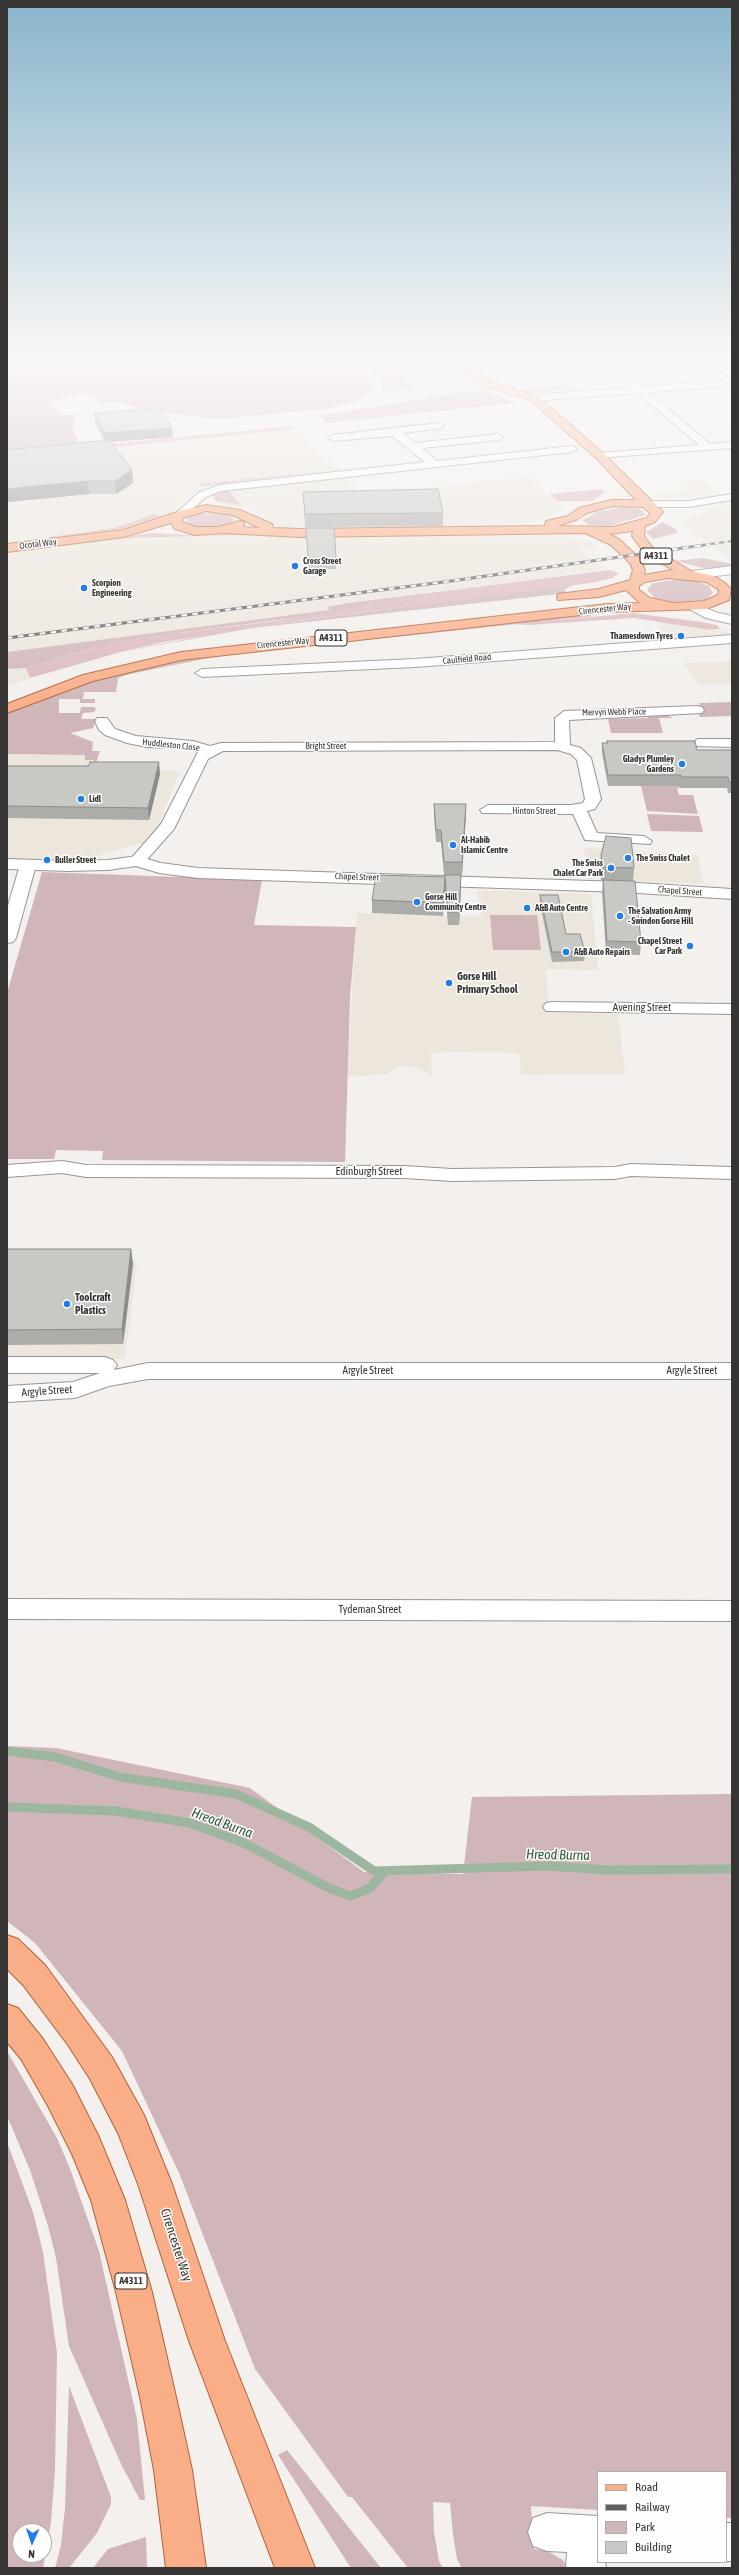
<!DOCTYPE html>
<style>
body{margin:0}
#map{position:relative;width:739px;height:2575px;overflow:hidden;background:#f3f0ed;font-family:"Asap Condensed",sans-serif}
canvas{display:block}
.frame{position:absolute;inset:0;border:8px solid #363533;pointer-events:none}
.legend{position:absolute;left:597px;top:2471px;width:130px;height:92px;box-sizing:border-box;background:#fffefd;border:1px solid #afaeac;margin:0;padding:5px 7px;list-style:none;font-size:12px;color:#363533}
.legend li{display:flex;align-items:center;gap:8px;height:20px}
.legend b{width:20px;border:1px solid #afaeac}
.north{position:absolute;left:12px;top:2523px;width:40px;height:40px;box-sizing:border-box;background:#fffefd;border:1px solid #afaeac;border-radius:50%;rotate:183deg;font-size:11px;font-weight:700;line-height:16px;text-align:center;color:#363533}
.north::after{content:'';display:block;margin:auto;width:14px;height:18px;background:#1f7ee7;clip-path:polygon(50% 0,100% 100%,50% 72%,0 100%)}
</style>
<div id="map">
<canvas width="739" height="2575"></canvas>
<div class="frame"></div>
<ul class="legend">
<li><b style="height:5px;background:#f9ae88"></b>Road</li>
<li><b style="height:5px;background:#62605e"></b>Railway</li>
<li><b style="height:11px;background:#d0b6b9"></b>Park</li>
<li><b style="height:11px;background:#c8c9c5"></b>Building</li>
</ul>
<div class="north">N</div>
</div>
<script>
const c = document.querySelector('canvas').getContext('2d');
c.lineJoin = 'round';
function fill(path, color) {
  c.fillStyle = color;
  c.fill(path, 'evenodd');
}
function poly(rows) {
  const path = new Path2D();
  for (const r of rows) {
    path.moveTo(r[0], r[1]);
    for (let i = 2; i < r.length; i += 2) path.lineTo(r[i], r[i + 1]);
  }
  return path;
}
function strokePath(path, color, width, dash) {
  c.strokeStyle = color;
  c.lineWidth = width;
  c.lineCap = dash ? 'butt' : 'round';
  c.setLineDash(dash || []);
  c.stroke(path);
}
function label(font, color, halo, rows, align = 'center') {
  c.font = font + ' "Asap Condensed",sans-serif';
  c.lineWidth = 3;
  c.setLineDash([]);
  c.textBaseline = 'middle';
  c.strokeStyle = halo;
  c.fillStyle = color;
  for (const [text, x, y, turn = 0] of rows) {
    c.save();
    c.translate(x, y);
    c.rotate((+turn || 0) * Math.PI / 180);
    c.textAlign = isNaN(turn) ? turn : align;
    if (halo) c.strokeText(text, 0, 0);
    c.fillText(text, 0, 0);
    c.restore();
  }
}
const built = poly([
 [296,429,339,471,210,486,196,491,171,512,135,525,96,533,7,544,7,460],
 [345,477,364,495,528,477,562,506,562,509,540,520,505,525,461,528,291,530,268,525,257,518,252,510,219,503,213,497,222,491],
 [701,479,719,494,670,499,658,498,654,494,690,491,679,481],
 [732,502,732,557,721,553,681,521],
 [150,533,215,535,240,533,561,536,588,540,594,544,599,548,580,551,605,569,330,610,7,652,7,552],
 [657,621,715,631,726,630,729,635,664,640],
 [728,659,732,659,732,684,700,685,683,663,730,662],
 [26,668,30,678,7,686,7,669],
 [7,754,86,755,85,759,94,760,92,765,96,769,180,771,155,833,144,843,82,860,62,861,7,859],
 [584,848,697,855,704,884,588,879],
 [478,890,591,894,598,970,545,969,550,1013,618,1014,625,1074,521,1075,519,1053,459,1052,431,1053,432,1075,415,1067,400,1066,387,1074,347,1077,357,913,481,917],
 [7,1260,137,1261,125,1359,7,1360]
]);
const green = poly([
 [7,355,345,355,367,377,372,385,372,391,358,401,324,409,220,419,155,412,119,402,98,402,98,398,79,394,51,402,50,405,61,415,76,414,73,431,77,438,75,443,7,451],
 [355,355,382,355,417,389,382,392,382,382],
 [568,386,572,390,537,392,521,390],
 [486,391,517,403,326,423,319,416,426,398,424,395],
 [624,507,640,509,646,515,609,526,589,525,583,520,597,512],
 [623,509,628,520,623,522,616,523,597,515],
 [663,522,677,530,677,533,653,539,646,532],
 [702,558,732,564,732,567,704,568,675,561],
 [682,579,701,583,709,586,713,593,705,600,674,602,655,598,647,590,653,583],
 [572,585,564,590,568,593,252,628,121,652,237,629],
 [463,589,310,616,184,632,93,648,26,668,7,669,7,652,329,610,328,607,348,603],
 [586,614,594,616,224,655,130,674,118,678,116,692,84,692,83,699,95,699,95,703,80,703,80,699,59,699,59,713,80,713,81,707,94,707,96,709,94,712,83,713,81,719,96,719,93,728,70,733,93,742,92,751,100,751,94,769,79,772,81,766,92,765,94,760,85,760,85,755,7,754,7,713,89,681,193,657],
 [732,702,732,716,700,717,695,707,700,706,699,703],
 [646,713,662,713,673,718,659,718,663,733,611,733,608,719,648,718],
 [641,786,680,786,680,788,677,788,679,795,693,795,698,814,647,811],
 [647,814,699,816,703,832,651,831],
 [42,872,262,880,254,925,356,927,350,997,345,1162,102,1160,103,1151,56,1150,54,1159,7,1159,7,993],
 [490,915,537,915,541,950,493,950],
 [7,1746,56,1748,250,1788,364,1872,463,1874,472,1797,732,1794,732,2518,726,2518,726,2472,598,2472,598,2510,531,2506,534,2549,547,2551,563,2560,567,2568,462,2568,457,2559,453,2534,450,2503,433,2502,434,2532,439,2561,443,2568,408,2568,352,2497,348,2497,255,2369,179,2173,122,2051,35,1943,7,1921],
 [7,2051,57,2138,69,2166,99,2251,137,2419,145,2500,140,2500,121,2464,69,2346,56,2258,48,2226,30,2170,7,2116],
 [7,2142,33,2212,43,2252,57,2353,55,2470,51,2522,43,2568,7,2568],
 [20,2531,44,2531,44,2555,20,2555],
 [69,2386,111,2497,111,2504,97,2533,69,2568,55,2568,61,2545,65,2508],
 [287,2450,381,2568,351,2568,278,2455],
 [146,2537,147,2568,93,2568,108,2549]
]);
const forest = poly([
 [293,426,296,429,98,449,98,445],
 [324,471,202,486,199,484],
 [602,489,605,492,593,501,557,501,549,494],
 [228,490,241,505,215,501,214,495],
 [616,509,627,509,635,515,628,520,616,523,594,519,597,515],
 [214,512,233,516,234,521,218,527,195,526,187,522,188,517,193,515],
 [155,514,161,516,120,529,7,543,115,528],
 [150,533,206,536,240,533,276,534,120,538],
 [609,570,619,573,613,578,591,583,288,622,164,642,121,652,30,678,26,668,114,642,143,637,276,621,463,589],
 [633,613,702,622,717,625,720,629,710,630,634,618,529,625,514,624]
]);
const stream = poly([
 [7,1751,55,1757,120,1777,236,1794,309,1827,374,1871,547,1866,608,1870,732,1869],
 [7,1807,116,1811,190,1823,246,1844,331,1889,351,1896,370,1888,384,1872]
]);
const minor = poly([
 [593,355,604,355,710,444,732,442,732,448,596,458,596,454,600,453,699,445,593,355],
 [688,355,699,355,732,381,732,389,688,355],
 [439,423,444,426,443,428,403,433,415,443,498,434,503,437,498,440,422,448,437,461,572,446,577,449,572,452,221,491,206,497,185,516,177,516,175,514,198,493,219,485,425,462,392,436,333,441,328,438,333,435,439,423],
 [732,494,732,500,688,507,648,507,642,504,648,501,688,501,732,494],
 [732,635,732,643,415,667,202,677,195,673,202,669,415,659,732,635],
 [697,706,702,707,704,710,702,713,569,720,570,745,581,748,591,758,601,799,595,809,587,811,597,833,644,836,652,841,650,844,585,840,573,814,482,813,480,810,488,805,571,805,583,803,585,799,577,760,571,754,557,750,223,751,208,759,174,829,143,864,137,866,129,861,161,824,198,752,191,749,147,747,127,743,105,735,99,730,95,721,97,718,107,718,115,729,136,736,193,741,210,746,221,743,555,742,555,718,564,711,697,706],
 [698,739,732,739,732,747,693,746,691,743,698,739],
 [28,860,36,865,16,938,13,942,7,943,7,909,20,865,28,860],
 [552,1002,732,1004,732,1014,546,1011,543,1007,546,1003,552,1002],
 [62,1161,86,1165,404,1166,452,1169,615,1167,631,1164,732,1167,732,1179,631,1176,615,1179,452,1181,404,1178,86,1177,62,1173,7,1177,7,1165,62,1161],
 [7,1357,105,1357,113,1360,117,1365,114,1370,148,1363,732,1363,732,1379,148,1379,109,1386,75,1398,7,1402,7,1386,73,1382,100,1373,7,1373,7,1357],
 [7,1599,732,1601,732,1621,7,1619,7,1599],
 [547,2513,598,2516,598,2562,605,2562,606,2568,566,2568,567,2552,547,2551,533,2546,528,2532,533,2518,547,2513],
 [726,2523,732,2523,732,2561,726,2561,726,2523]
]);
const tertiary = poly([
 [732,380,732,386,533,401,528,398,533,395,732,380],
 [696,603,715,612,732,616,732,624,706,618,691,610,690,607,691,604,696,603],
 [137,856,161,863,198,868,622,882,732,889,732,899,622,892,198,878,159,873,136,866,108,870,68,871,7,869,7,859,68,861,108,860,137,856]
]);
const secondary = poly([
 [732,566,732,574,692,579,686,575,692,571,732,566]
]);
const primary = poly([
 [446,355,457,355,494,383,537,396,604,454,663,512,655,522,645,526,644,536,653,548,691,571,714,576,725,583,731,589,729,600,706,609,607,612,181,660,93,681,7,713,7,704,83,675,181,652,607,604,640,603,626,590,599,597,558,600,557,597,558,594,599,589,630,580,633,570,630,563,611,545,585,533,299,537,224,533,195,535,175,529,171,523,124,537,7,552,7,544,123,530,183,510,206,505,240,510,272,524,273,528,299,529,545,526,546,521,568,516,579,508,612,500,636,500,596,458,530,400,486,387,446,355],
 [612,506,643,507,650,513,647,518,613,527,557,526,576,520,587,513,612,506],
 [206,511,233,515,260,528,244,527,244,522,240,521,218,527,196,527,182,522,183,518,206,511],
 [633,531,632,536,645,554,673,570,644,575,645,570,639,558,619,539,609,534,633,531],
 [668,578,706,582,719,590,718,595,704,601,674,603,650,598,639,590,639,586,645,582,668,578],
 [7,1935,18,1939,45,1965,112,2057,144,2115,172,2184,225,2341,315,2568,275,2568,189,2341,138,2184,118,2133,90,2079,68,2045,23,1985,7,1969,7,1935],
 [7,2004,18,2008,43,2039,72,2084,98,2135,125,2200,152,2292,176,2397,192,2470,206,2568,166,2568,154,2470,140,2397,116,2292,91,2200,72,2154,48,2106,21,2059,7,2042,7,2004]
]);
const railFar1 = poly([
 [697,546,732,541]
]);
const rail = poly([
 [7,638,451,581,704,545]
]);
const wall = poly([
 [94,413,172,428,173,437,111,442,132,470,133,483,116,494,89,494,7,502,104,441,95,422],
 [303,492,443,513,443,526,305,527],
 [306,528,336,558,336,569,308,569],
 [607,741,697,750,732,750,732,793,728,793,727,788,680,788,680,786,608,786,602,753,602,743,607,743],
 [7,766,160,774,149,820,7,818],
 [434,804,466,804,462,875,444,875,441,842,436,842,434,817],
 [601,855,634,868,633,881,601,880,600,868],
 [461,875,459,925,448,925,445,891,443,916,372,913,372,900,445,877],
 [603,880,641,942,640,955,606,954,602,893],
 [540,895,566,934,585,952,584,961,552,962,540,904],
 [7,1249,131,1249,133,1264,123,1344,7,1345]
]);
const shadedWall = poly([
 [172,428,173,437,105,442,104,433],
 [132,470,133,483,116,494,115,481],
 [88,481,89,494,7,502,7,489],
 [159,762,160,774,149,820,148,808],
 [466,804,466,816,462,875,462,862],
 [461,875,461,888,459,925,459,912],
 [445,878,445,891,443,916,443,903],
 [131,1249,133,1264,123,1344,122,1329]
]);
const building = poly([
 [160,408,172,428,104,433,94,413,160,408],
 [109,440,132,470,115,481,88,481,7,489,7,450,109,440],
 [438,489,443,513,305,514,303,492,438,489],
 [306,528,334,528,336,558,308,558,306,528],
 [607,741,695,741,697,750,732,750,732,782,729,782,728,777,681,777,681,775,608,775,602,743,608,743,607,741],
 [90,762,159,762,148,808,7,806,7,766,89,766,90,762],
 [434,804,466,804,462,862,444,862,441,830,436,830,434,804],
 [606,836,631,838,634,868,602,867,601,855,606,836],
 [376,875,445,877,445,875,461,875,459,912,448,912,445,878,443,903,372,900,376,875],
 [603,880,635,881,641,942,607,941,603,880],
 [540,895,558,895,566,934,580,934,585,952,552,952,540,895],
 [7,1249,131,1249,122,1329,7,1330,7,1249]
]);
const markers = [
 [295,566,4,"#1f7ee7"],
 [84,588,4,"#1f7ee7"],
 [681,636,4,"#1f7ee7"],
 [682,764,4,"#1f7ee7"],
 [81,799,4,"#1f7ee7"],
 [453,845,4,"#1f7ee7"],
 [628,858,4,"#1f7ee7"],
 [47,860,4,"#1f7ee7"],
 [611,868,4,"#1f7ee7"],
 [417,902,4,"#1f7ee7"],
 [527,908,4,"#1f7ee7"],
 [620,916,4,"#1f7ee7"],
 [690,946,4,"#1f7ee7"],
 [566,952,4,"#1f7ee7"],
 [449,983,4,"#1f7ee7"],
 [67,1304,4,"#1f7ee7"]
];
const farStreetnames = [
 ["Ocotal Way",38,544,-7],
 ["Cirencester Way",605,609,-6],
 ["Cirencester Way",283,643,-6],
 ["Caulfield Road",467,659,-5],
 ["Mervyn Webb Place",614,712,-1],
 ["Huddleston Close",171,745,6],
 ["Bright Street",326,746],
 ["Hinton Street",534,811],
 ["Chapel Street",357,877,2],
 ["Chapel Street",680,891,4]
];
const farPoinames = [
 ["Cross Street",303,561],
 ["Garage",303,571],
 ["Scorpion",92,583],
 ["Engineering",92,593],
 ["Thamesdown Tyres",673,636,"right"],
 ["Gladys Plumley",674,759,"right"],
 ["Gardens",674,769,"right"],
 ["Lidl",89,799],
 ["Al-Habib",461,840],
 ["Islamic Centre",461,850],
 ["The Swiss Chalet",636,858],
 ["Buller Street",55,860],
 ["The Swiss",603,863,"right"],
 ["Chalet Car Park",603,873,"right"],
 ["Gorse Hill",425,897],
 ["Community Centre",425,907],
 ["A&B Auto Centre",535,908],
 ["The Salvation Army",628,911],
 ["- Swindon Gorse Hill",628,921],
 ["Chapel Street",682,941,"right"],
 ["Car Park",682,951,"right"],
 ["A&B Auto Repairs",574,952]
];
const shields = [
 [656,556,32],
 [331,638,32],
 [131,2281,32]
];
const shieldNames = [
 ["A4311",656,556],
 ["A4311",331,638],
 ["A4311",131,2281]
];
const poiNames = [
 ["Gorse Hill",457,977],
 ["Primary School",457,990],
 ["Toolcraft",75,1298],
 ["Plastics",75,1311]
];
const streetNames = [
 ["Avening Street",642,1008],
 ["Edinburgh Street",369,1172],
 ["Argyle Street",368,1371],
 ["Argyle Street",692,1371],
 ["Argyle Street",47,1391,-4],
 ["Tydeman Street",370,1610]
];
const nearStreetnames = [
 ["Cirencester Way",176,2245,72]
];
const nearWaternames = [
 ["Hreod Burna",222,1823,20],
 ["Hreod Burna",558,1855,1]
];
fill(built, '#ece6dc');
fill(green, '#d0b6b9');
fill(forest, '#dcb8bd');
strokePath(stream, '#9cb6a0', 9);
strokePath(minor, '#989693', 2);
strokePath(tertiary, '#989693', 2);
strokePath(secondary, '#989693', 2);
strokePath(primary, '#b26137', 2);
fill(minor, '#fff');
fill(tertiary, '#fff');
fill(secondary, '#fff');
fill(primary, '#f9ae88');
strokePath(railFar1, '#62605e', 2);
strokePath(rail, '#62605e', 3);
strokePath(railFar1, '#fffefd', 1.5, [4.5]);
strokePath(rail, '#fffefd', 2, [5.5]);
fill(wall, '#acada9');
fill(shadedWall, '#8c8d8a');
fill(building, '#c8c9c5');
strokePath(building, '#8c8d8a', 1);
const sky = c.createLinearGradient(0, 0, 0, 716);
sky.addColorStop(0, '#89b5cb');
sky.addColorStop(0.5, '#faf8f7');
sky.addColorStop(1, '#faf8f700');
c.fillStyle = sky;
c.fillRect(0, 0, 739, 716);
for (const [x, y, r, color] of markers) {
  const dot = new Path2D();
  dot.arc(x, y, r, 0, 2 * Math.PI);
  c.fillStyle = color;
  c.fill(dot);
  strokePath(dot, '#fffefd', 1.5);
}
label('9px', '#363533', '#fffefd', farStreetnames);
label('bold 9px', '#363533', '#fffefd', farPoinames, 'left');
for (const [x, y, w] of shields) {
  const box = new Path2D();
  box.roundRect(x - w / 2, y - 8, w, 16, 3);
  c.fillStyle = '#fffefd';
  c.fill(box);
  strokePath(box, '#363533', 1);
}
label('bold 10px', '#363533', null, shieldNames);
label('bold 11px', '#363533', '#fffefd', poiNames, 'left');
label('11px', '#363533', '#fffefd', streetNames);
label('13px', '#363533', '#fffefd', nearStreetnames);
label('italic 14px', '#305a39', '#fffefd', nearWaternames);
</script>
